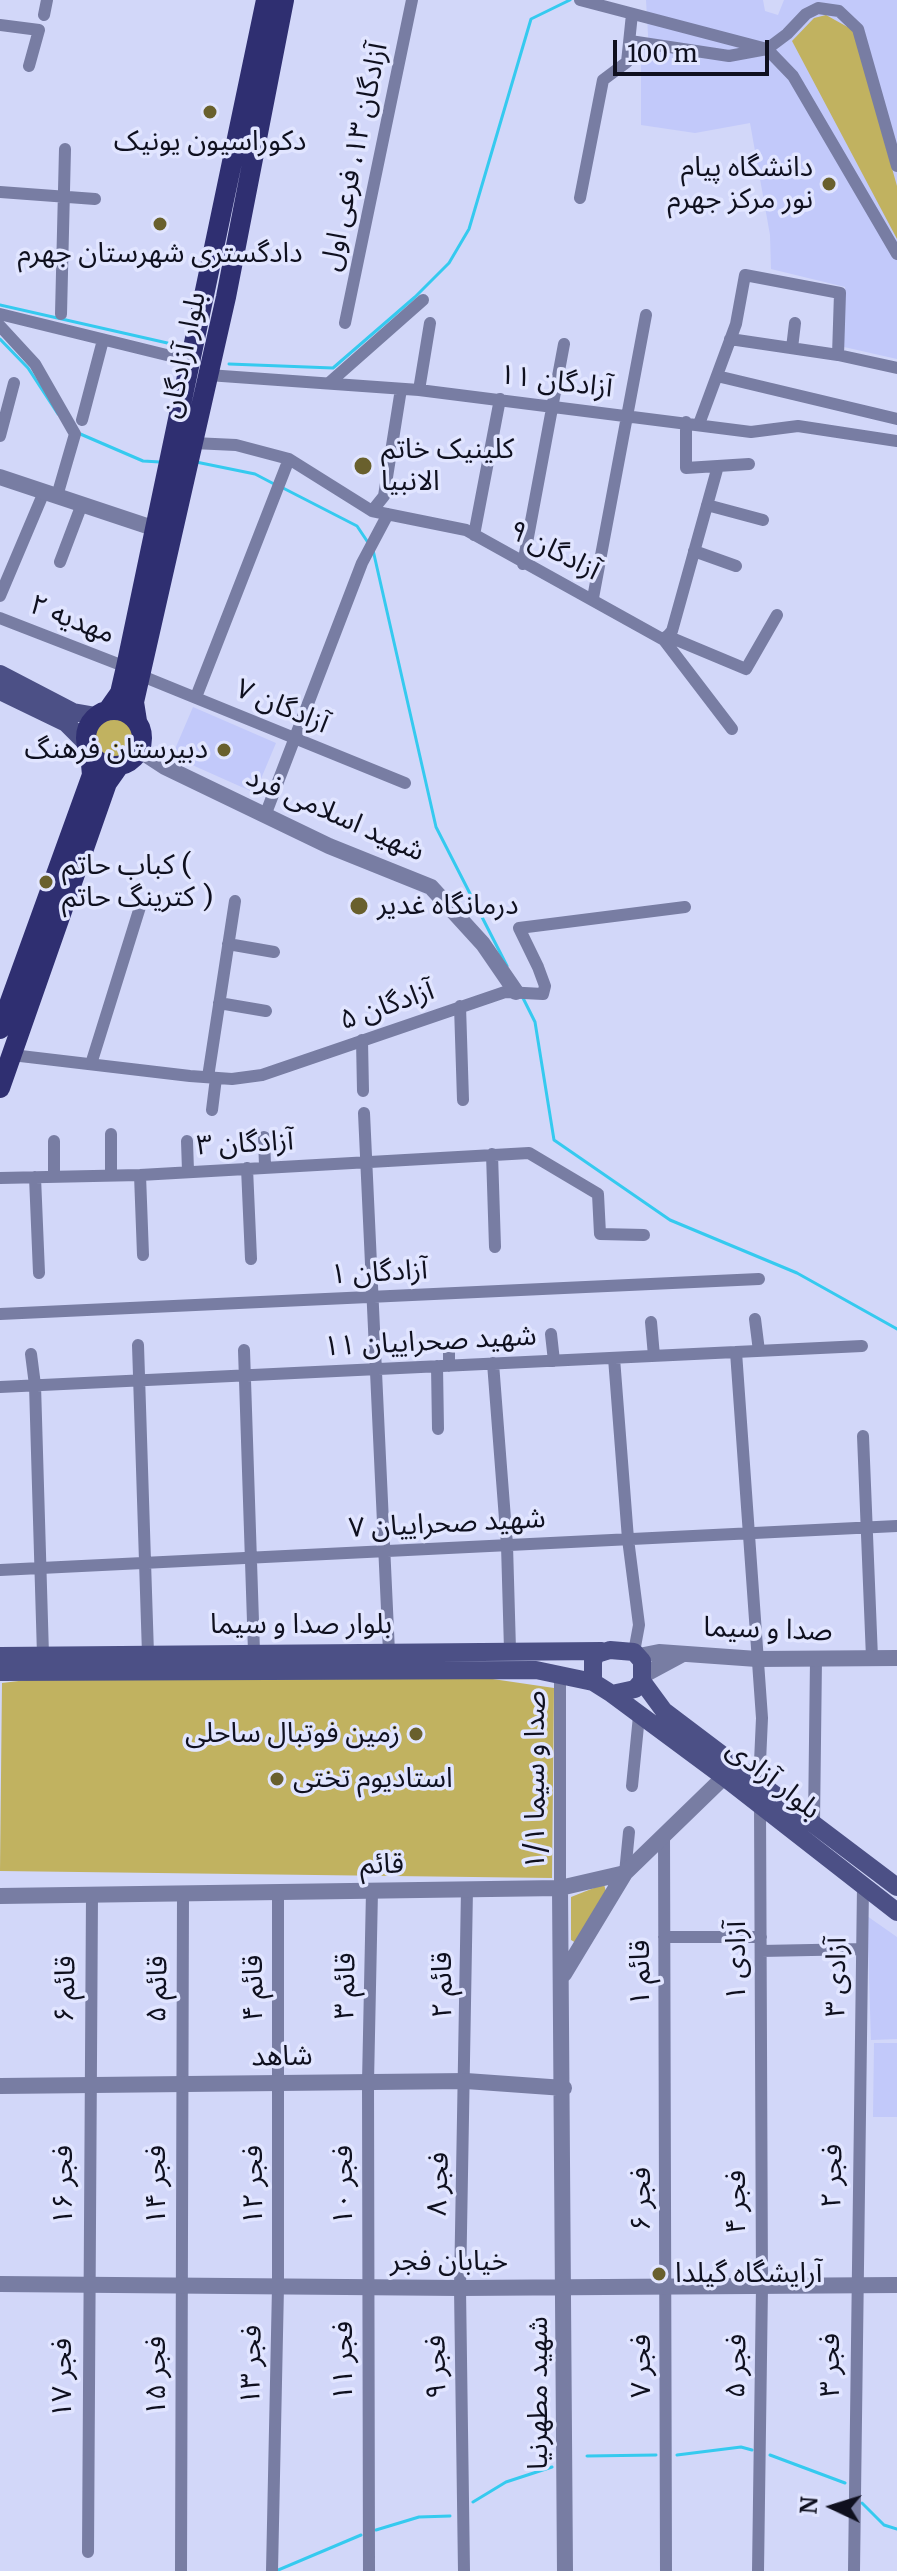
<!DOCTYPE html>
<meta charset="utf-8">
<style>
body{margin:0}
#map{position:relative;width:897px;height:2571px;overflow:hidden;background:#d2d7f9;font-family:Merriweather,serif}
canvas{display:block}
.north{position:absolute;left:793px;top:2467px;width:80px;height:80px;-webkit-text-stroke:6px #e1e5ff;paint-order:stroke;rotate:274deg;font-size:22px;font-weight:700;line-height:32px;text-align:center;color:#0f101f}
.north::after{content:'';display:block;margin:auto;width:28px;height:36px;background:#0f101f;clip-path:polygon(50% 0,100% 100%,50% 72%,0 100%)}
.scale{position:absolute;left:613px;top:40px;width:156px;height:36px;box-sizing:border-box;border:4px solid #0f101f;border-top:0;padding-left:10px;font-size:24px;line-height:28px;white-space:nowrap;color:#0f101f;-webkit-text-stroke:6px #e1e5ff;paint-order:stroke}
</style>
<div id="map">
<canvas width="897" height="2571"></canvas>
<div class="north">N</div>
<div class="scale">100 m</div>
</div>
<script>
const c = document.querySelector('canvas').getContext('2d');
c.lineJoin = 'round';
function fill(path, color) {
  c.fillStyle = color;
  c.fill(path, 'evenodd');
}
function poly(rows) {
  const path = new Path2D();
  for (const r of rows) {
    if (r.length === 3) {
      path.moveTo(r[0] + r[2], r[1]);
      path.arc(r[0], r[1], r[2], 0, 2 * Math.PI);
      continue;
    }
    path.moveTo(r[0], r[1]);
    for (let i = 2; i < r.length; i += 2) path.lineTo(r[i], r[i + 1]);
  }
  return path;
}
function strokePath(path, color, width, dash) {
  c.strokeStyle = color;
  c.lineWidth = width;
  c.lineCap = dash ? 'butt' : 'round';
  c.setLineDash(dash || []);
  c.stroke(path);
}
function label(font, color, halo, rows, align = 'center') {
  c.font = font + ' Merriweather,"Noto Sans Arabic",serif';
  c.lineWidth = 7;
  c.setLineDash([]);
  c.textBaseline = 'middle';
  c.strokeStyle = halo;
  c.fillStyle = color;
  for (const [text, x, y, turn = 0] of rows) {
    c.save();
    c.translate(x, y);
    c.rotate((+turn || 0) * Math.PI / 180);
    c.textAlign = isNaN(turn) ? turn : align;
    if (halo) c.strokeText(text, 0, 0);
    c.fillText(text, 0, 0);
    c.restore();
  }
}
const built = poly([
 [646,0,763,0,765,11,778,15,784,0,897,0,897,359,844,347,845,287,771,269,770,235,750,123,695,133,641,125,641,59,649,52],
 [193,707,276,743,255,793,172,756],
 [867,1916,897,1937,897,2039,871,2040],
 [874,2043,897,2043,897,2117,873,2117]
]);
const green = poly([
 [826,15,853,30,897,186,897,239,792,41,814,18],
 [114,739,21],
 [479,1677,554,1688,552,1878,0,1871,2,1683,27,1680],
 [604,1884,606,1892,576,1943,571,1940,571,1897]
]);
const stream = poly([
 [0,305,185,347],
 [0,339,28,368,58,414],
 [229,364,333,368,415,297,449,263,469,229,531,19,570,0],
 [78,433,143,461,160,462],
 [196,462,255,474,276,485],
 [283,488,357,526,369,544],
 [373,550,436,827,507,966],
 [523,998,535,1022,554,1140,670,1220,797,1273,897,1329],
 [677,2455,741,2447,752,2450],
 [770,2455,845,2483],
 [587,2456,656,2455],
 [473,2502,506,2482,552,2467],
 [862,2503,884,2525,897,2529],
 [376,2530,419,2517,450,2516],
 [276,2571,361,2535]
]);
const minor = poly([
 [580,0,767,49,793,76,897,254],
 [44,15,47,0],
 [0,25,39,30,29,66],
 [630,41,729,56,767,49,787,34,806,14,818,8,839,11,858,29,897,166],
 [0,192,95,199],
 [580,198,603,80,627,62,632,14],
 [0,314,191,361],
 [61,314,65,149],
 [345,323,412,0],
 [0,326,35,364,75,434,57,496],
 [730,339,838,355],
 [792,348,795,323],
 [208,375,419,390,751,432,798,426,897,441],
 [717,376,897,419],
 [329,383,423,300],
 [419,390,430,323],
 [82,420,103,340],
 [686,422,686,468,749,464],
 [699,424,736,324,745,275,840,293,838,355,897,368],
 [0,436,14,383],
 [193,443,236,445,289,459,372,511,466,530,664,640,732,729],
 [707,505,763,520],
 [372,511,384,496,401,389],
 [474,535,500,399],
 [694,551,736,566],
 [60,562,82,504],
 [523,564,564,344],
 [0,596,44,492],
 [593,598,646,315],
 [0,618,126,667],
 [667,636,746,669,777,615],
 [664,640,672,631,718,466],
 [142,676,405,783],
 [196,697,289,459],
 [266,813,362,563,388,514],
 [228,944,274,952],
 [219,1003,266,1011],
 [460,1006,463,1100],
 [362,1040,363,1091],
 [12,1055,190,1076,232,1079,262,1075,505,992,543,994,545,986,538,967,519,928,685,907],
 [91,1064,140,907],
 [208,1077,235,901],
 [212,1110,216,1078],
 [364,1113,389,1652],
 [264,1137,265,1166],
 [54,1141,54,1177],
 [187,1141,188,1171],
 [492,1154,495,1247],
 [247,1168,251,1259],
 [111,1175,111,1134],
 [140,1175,143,1255],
 [35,1177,39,1273],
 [0,1178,140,1175,529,1153,598,1194,600,1234,644,1235],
 [0,1314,759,1279],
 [755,1319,759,1351],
 [651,1322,654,1356],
 [551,1334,554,1361],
 [138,1345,148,1654],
 [244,1350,254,1652],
 [736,1352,762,1718,759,1784],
 [31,1354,35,1385,43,1655],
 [614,1358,628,1539,639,1625,634,1652],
 [493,1363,507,1545,510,1650],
 [437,1366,438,1429],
 [449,1366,449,1345],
 [0,1387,862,1346],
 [863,1436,872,1658],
 [0,1570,897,1526],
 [560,1673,560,1888],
 [632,1786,639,1716],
 [814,1823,816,1659],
 [664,1834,666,2571],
 [625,1873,629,1832],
 [664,1937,761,1937],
 [761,1951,862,1949],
 [88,2552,92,1894],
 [181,2571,183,1893],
 [272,2571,278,2287,278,1893],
 [369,2571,368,2082,372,1891],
 [464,2571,460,2288,467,1889],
 [758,2571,762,2286,760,1804],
 [854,2571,863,1886]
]);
const tertiary = poly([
 [0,477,156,529],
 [139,750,165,767,329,846,431,887,483,944,516,992],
 [639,1656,659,1652,757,1659,897,1658],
 [644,1675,683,1654],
 [560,1888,565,2571],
 [0,1896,560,1888,625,1873,724,1777],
 [564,1974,625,1873],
 [0,2086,466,2081,564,2088],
 [0,2284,460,2288,897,2285]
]);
const secondary = poly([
 [0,674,73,712,96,716],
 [0,691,66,723,86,743],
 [610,1650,634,1652,642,1661,642,1681,635,1689,612,1694,593,1682,593,1660,597,1654,610,1650],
 [0,1656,602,1651],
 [0,1672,536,1670,593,1682],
 [642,1681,664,1711,897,1887],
 [612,1694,724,1777,897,1912]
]);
const primary = poly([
 [114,738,28],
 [108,710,120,693,126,667,266,0],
 [137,721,134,702,226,297,284,0],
 [0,1029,92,775,90,753],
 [0,1088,107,783,119,766]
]);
const markers = [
 [210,112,8,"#69602d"],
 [829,184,8,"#69602d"],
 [160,224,8,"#69602d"],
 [363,466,10,"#69602d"],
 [224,750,8,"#69602d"],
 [46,882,8,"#69602d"],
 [359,906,10,"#69602d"],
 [416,1734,8,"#69602d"],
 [277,1779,8,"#69602d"],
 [659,2274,8,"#69602d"]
];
const poiNames = [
 ["دکوراسیون یونیک",210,142,"center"],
 ["دانشگاه پیام",813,168,"right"],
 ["نور مرکز جهرم",813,200,"right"],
 ["دادگستری شهرستان جهرم",160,254,"center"],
 ["کلینیک خاتم",381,450],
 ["الانبیا",381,482],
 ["دبیرستان فرهنگ",208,750,"right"],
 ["کباب حاتم (",62,866],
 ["کترینگ حاتم )",62,898],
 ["درمانگاه غدیر",377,906],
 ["زمین فوتبال ساحلی",400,1734,"right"],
 ["استادیوم تختی",293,1779],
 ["آرایشگاه گیلدا",675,2274]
];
const streetNames = [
 ["آزادگان ۱۳، فرعی اول",355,157,-78],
 ["بلوار آزادگان",184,355,-78],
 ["آزادگان ۱۱",556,382,7],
 ["آزادگان ۹",554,551,27],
 ["مهدیه ۲",72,620,21],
 ["آزادگان ۷",282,707,23],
 ["شهید اسلامی فرد",335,815,24],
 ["آزادگان ۵",387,1006,-19],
 ["آزادگان ۳",245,1144,-3],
 ["آزادگان ۱",379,1273,-3],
 ["شهید صحراییان ۱۱",430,1342,-3],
 ["شهید صحراییان ۷",447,1524,-3],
 ["بلوار صدا و سیما",301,1625],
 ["صدا و سیما",768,1630,2],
 ["صدا و سیما ۱/۱",536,1780,-90],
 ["بلوار آزادی",773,1780,38],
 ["قائم",382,1865,-1],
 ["آزادی ۱",737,1961,-90],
 ["قائم ۱",641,1973,-90],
 ["آزادی ۳",837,1977,-89],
 ["قائم ۲",443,1985,-90],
 ["قائم ۳",346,1986,-89],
 ["قائم ۴",254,1988,-90],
 ["قائم ۶",66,1989,-89],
 ["قائم ۵",158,1989,-89],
 ["شاهد",282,2057,-1],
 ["فجر ۲",833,2176,-89],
 ["فجر ۸",439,2184,-88],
 ["فجر ۱۶",64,2185,-90],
 ["فجر ۱۴",157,2185,-90],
 ["فجر ۱۲",254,2185,-90],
 ["فجر ۱۰",344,2185,-90],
 ["فجر ۶",642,2199,-90],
 ["فجر ۴",737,2202,-90],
 ["خیابان فجر",449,2262],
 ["فجر ۱۱",344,2361,-90],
 ["فجر ۱۳",252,2365,-89],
 ["فجر ۳",831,2365,-90],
 ["فجر ۷",642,2366,-90],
 ["فجر ۵",737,2366,-89],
 ["فجر ۹",437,2367,-91],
 ["فجر ۱۵",157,2376,-90],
 ["فجر ۱۷",63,2378,-90],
 ["شهید مطهرنیا",539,2393,-90]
];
fill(built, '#c2c9fa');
fill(green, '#c1b260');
strokePath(stream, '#35caef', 3);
strokePath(minor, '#787da3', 12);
strokePath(tertiary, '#787da3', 16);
strokePath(secondary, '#4c5086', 18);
strokePath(primary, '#2f2f71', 20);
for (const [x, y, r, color] of markers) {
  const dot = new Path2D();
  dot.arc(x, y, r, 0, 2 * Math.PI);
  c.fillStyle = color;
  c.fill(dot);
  strokePath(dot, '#e1e5ff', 3);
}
label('28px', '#0f101f', '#e1e5ff', poiNames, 'left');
label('28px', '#0f101f', '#e1e5ff', streetNames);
</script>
